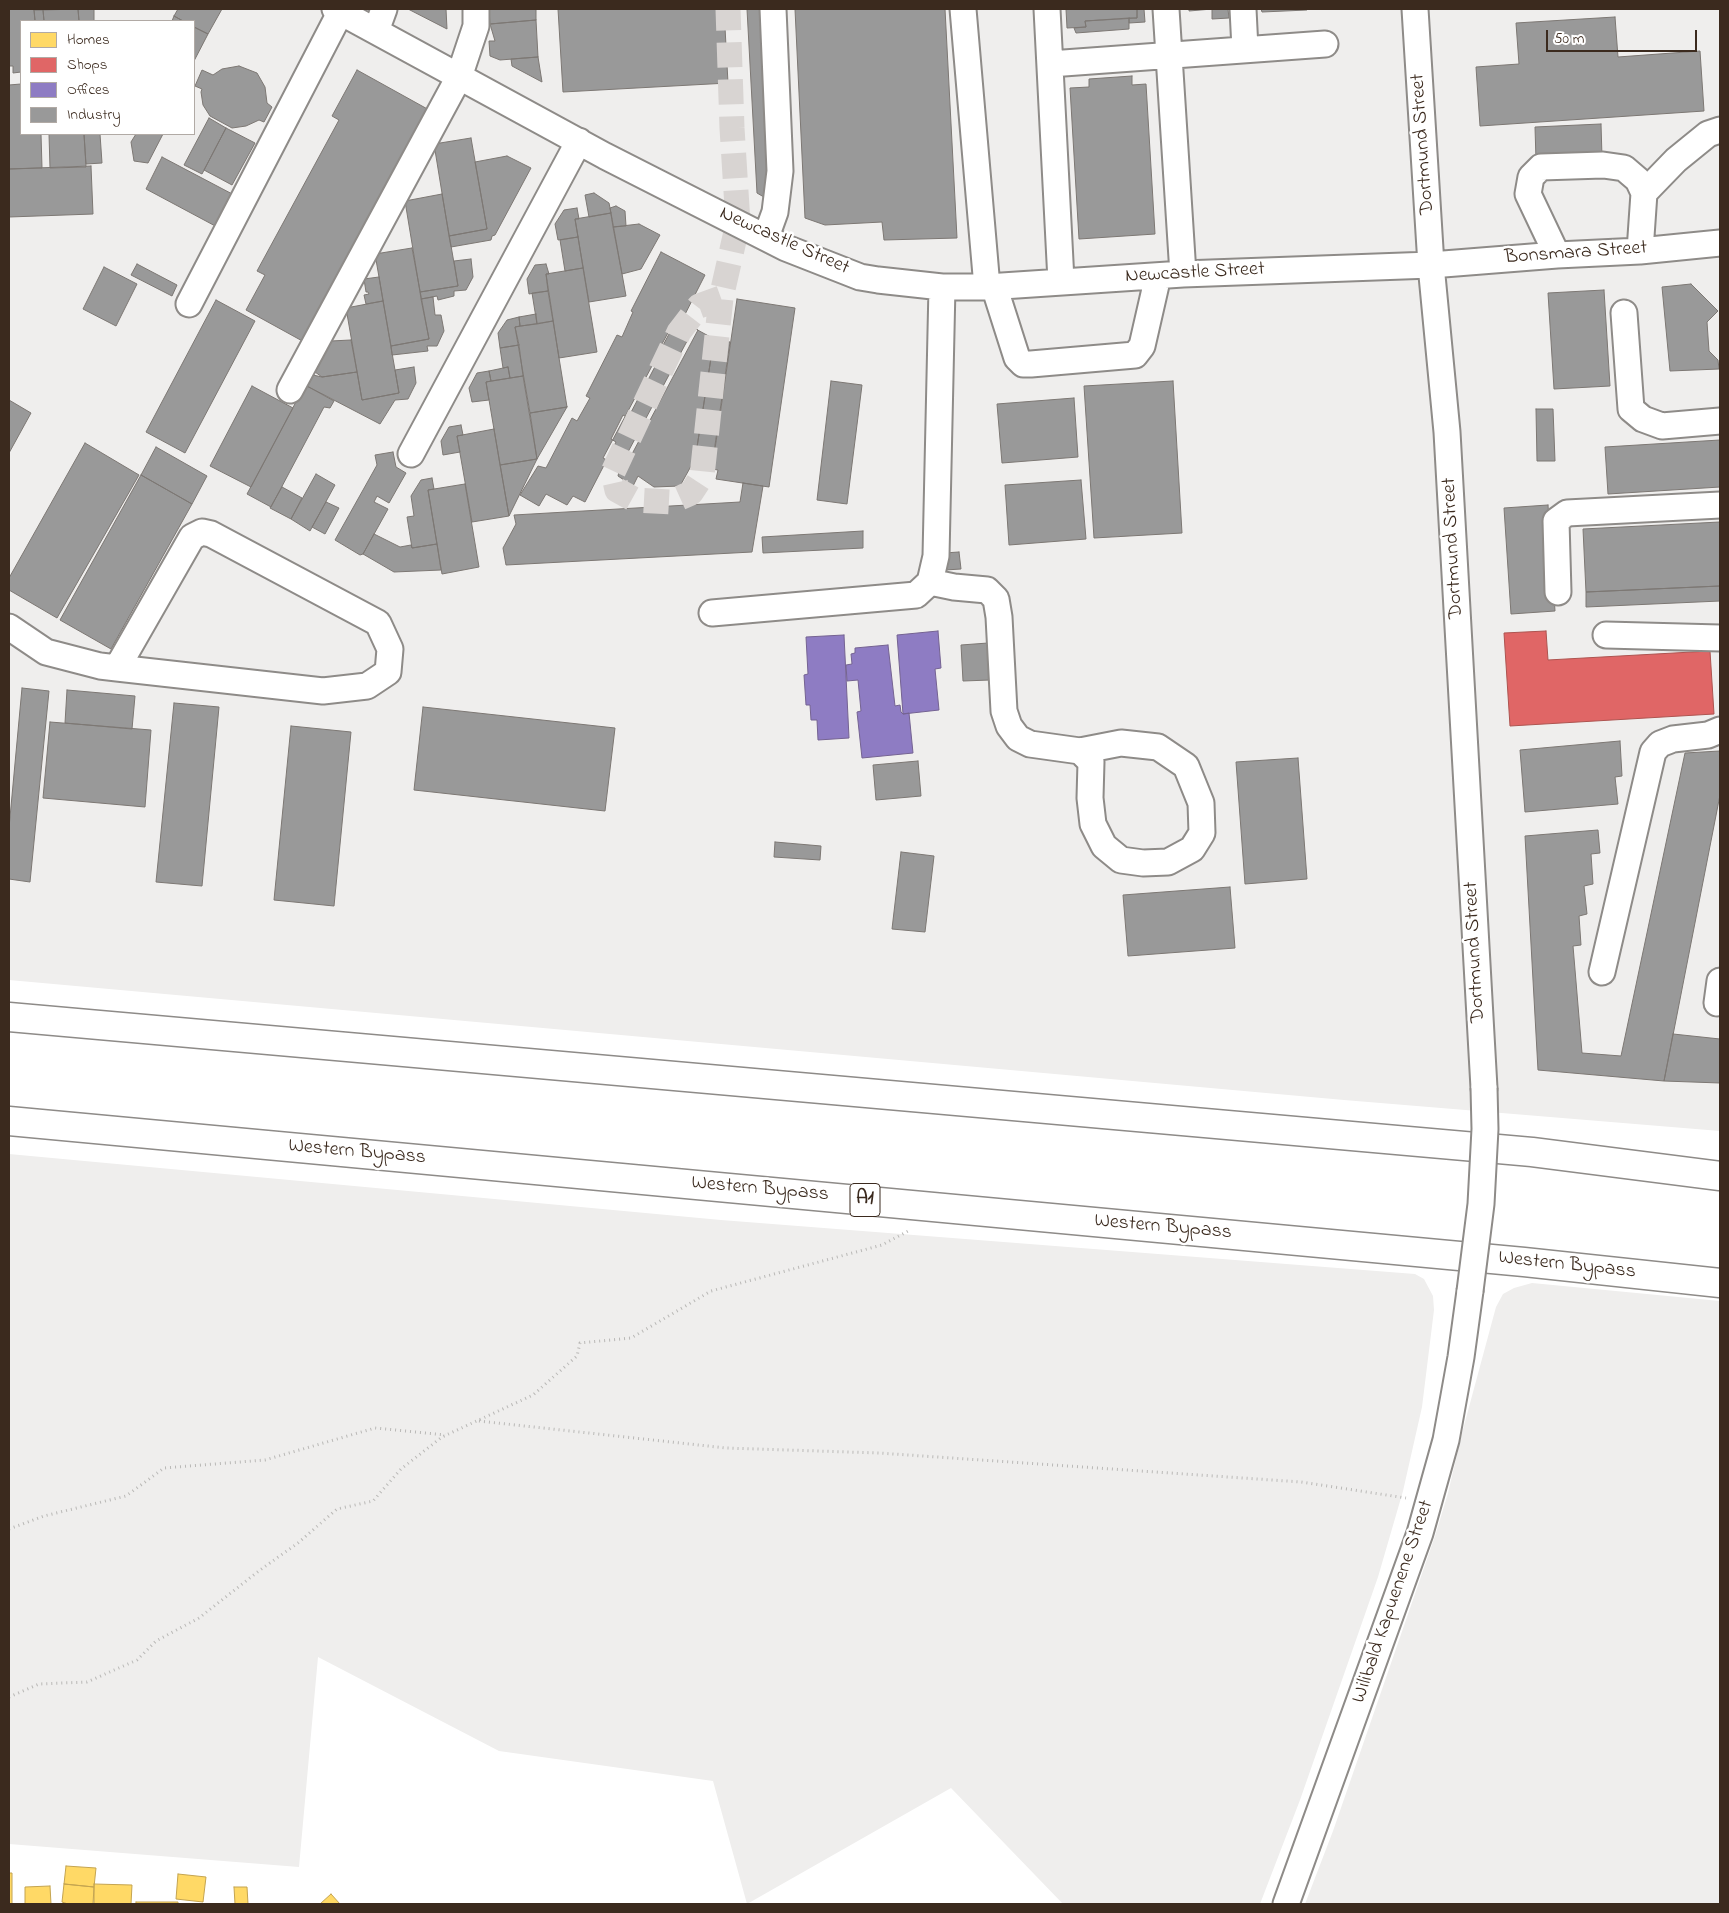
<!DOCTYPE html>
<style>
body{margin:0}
#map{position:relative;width:1729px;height:1913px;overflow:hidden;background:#fff;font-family:"Indie Flower",sans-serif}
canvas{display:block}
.frame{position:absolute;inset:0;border:10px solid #3b2a1e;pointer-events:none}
.legend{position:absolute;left:20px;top:20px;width:175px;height:115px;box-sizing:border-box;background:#fff;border:1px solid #b1aaa5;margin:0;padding:6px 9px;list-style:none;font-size:15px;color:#3b2a1e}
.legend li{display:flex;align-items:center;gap:10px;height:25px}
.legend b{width:25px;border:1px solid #b1aaa5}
.scale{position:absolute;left:1546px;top:30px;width:151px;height:22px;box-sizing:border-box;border:2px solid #3b2a1e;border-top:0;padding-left:6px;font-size:15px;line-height:18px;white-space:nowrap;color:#3b2a1e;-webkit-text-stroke:4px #fff;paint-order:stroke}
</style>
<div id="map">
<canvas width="1729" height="1913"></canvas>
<div class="frame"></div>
<ul class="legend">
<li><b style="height:14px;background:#ffd966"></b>Homes</li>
<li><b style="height:14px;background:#e06666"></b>Shops</li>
<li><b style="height:14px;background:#8e7cc3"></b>Offices</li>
<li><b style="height:14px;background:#999"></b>Industry</li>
</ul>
<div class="scale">50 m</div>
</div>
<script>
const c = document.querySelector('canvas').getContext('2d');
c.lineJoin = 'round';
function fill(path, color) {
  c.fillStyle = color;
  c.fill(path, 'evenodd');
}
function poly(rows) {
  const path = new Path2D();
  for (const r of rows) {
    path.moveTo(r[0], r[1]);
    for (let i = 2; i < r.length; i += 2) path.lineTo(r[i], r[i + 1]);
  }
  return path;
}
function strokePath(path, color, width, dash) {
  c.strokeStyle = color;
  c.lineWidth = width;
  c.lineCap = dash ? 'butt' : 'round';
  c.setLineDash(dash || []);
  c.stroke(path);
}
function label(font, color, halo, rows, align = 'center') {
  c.font = font + ' "Indie Flower",sans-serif';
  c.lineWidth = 5;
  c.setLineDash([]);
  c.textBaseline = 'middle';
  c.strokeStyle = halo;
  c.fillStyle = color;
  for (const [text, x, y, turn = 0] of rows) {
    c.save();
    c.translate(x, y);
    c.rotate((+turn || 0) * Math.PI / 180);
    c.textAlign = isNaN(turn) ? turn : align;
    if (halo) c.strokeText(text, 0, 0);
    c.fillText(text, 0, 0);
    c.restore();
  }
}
const built = poly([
 [9,9,1720,9,1720,1131,1344,1100,9,980],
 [21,21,194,21,194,134,21,134],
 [9,1154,721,1220,1415,1274,1424,1279,1433,1296,1434,1310,1422,1407,1403,1491,1378,1577,1300,1800,1260,1904,1063,1904,951,1788,747,1904,713,1781,499,1751,318,1657,299,1867,9,1844],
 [1532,1283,1720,1301,1720,1904,1305,1904,1333,1831,1435,1536,1448,1493,1462,1433,1496,1307,1503,1294,1514,1288]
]);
const homes = poly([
 [66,1866,96,1868,94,1887,64,1884,66,1866],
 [9,1873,12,1873,12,1904,9,1904,9,1873],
 [178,1874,206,1877,203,1902,176,1899,178,1874],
 [64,1884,94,1887,93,1904,68,1904,62,1902,64,1884],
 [94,1884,132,1885,131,1904,94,1904,94,1884],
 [50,1886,51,1904,25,1904,25,1887,50,1886],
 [234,1887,247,1887,248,1904,235,1904,234,1887],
 [331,1894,340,1904,320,1904,331,1894],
 [136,1902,178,1902,178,1904,136,1904,136,1902]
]);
const shops = poly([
 [1546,631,1548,660,1710,651,1714,714,1510,726,1504,633,1546,631]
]);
const offices = poly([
 [938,631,941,668,935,669,939,710,903,714,897,635,938,631],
 [844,635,849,738,818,740,817,720,811,720,810,705,806,705,804,675,808,674,806,637,844,635],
 [888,645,895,706,900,705,901,712,903,714,909,713,913,753,862,758,857,712,861,711,858,680,847,681,846,665,852,664,851,654,855,653,855,648,888,645]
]);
const industry = poly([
 [9,9,34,9,35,21,21,21,21,72,13,73,13,66,9,66,9,9],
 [78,9,79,21,44,21,43,10,78,9],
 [78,9,94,9,94,21,79,21,78,9],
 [178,9,222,9,208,34,194,27,194,21,183,21,174,16,178,9],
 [408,9,446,9,447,29,408,9],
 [489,9,536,9,536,20,490,24,489,9],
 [558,9,724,9,728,83,563,92,558,9],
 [747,9,763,9,766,54,762,57,769,200,757,193,747,9],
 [795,9,945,9,957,238,884,240,882,222,825,225,805,218,795,9],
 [1066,9,1137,9,1137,18,1085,21,1086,27,1067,28,1066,9],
 [1137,9,1144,9,1145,22,1129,23,1129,18,1137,18,1137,9],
 [1189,9,1228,9,1229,18,1212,19,1212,9,1189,11,1189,9],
 [1261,9,1307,9,1307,10,1262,12,1261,9],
 [34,10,43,10,44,21,35,21,34,10],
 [174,16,183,21,172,21,174,16],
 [1615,17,1618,57,1700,51,1704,111,1480,126,1476,67,1519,64,1516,23,1615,17],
 [1129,18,1129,29,1076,33,1074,28,1086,27,1085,21,1129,18],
 [536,20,538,57,500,60,490,56,489,41,495,41,490,24,536,20],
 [194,27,208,34,194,61,194,27],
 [538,57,542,82,512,66,511,59,538,57],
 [239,66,257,73,265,87,267,103,272,107,264,122,259,120,246,126,232,128,210,116,203,105,201,92,202,89,195,86,202,70,213,75,222,69,239,66],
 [357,70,431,111,306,343,246,310,265,275,257,271,339,120,332,116,357,70],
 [1132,76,1132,85,1146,84,1155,234,1079,239,1070,88,1089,87,1089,79,1132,76],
 [21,84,21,134,41,134,42,168,9,169,9,85,21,84],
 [209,118,226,128,202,174,184,165,209,118],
 [1601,124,1602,157,1536,160,1535,127,1601,124],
 [226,128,255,143,232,185,204,170,226,128],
 [49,134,84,134,86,167,50,168,49,134],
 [84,134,100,134,102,163,86,164,84,134],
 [136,134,163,134,148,163,134,161,131,142,136,134],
 [471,138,487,229,449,236,434,144,471,138],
 [507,156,531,168,495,235,492,236,491,240,451,247,449,236,487,229,475,162,507,156],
 [162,157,236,196,219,228,146,189,162,157],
 [91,166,93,214,9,217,9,169,91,166],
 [594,193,609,203,611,213,589,217,585,195,594,193],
 [442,194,458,286,420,292,405,201,442,194],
 [616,206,625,211,626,226,613,227,610,208,616,206],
 [577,208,579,219,575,219,578,237,558,240,555,224,564,210,577,208],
 [611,213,626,296,589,302,575,219,611,213],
 [639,224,660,235,641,269,622,274,613,227,639,224],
 [578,237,583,268,565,271,560,240,578,237],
 [412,248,429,339,391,346,375,254,412,248],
 [661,252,705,275,675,334,669,331,656,355,660,357,628,418,623,415,611,439,616,442,585,502,573,496,567,505,546,494,539,506,520,495,538,466,546,468,572,418,577,421,590,398,586,396,617,335,622,337,633,312,631,311,661,252],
 [471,259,473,277,466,290,454,291,454,296,438,300,437,296,421,299,420,292,458,286,454,261,471,259],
 [137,264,177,285,172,296,131,275,137,264],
 [546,264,549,274,546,274,548,291,529,294,527,279,535,265,546,264],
 [104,267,137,284,116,326,83,309,104,267],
 [583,268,597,352,559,358,546,274,583,268],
 [379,277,383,301,366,304,364,295,369,294,368,292,366,292,364,279,379,277],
 [1691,284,1718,311,1707,322,1709,351,1718,360,1719,369,1670,371,1662,287,1691,284],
 [1604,290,1610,386,1554,389,1548,293,1604,290],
 [548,291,553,321,537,324,532,293,548,291],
 [433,297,435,315,441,315,444,331,437,346,427,346,428,351,392,355,391,346,429,339,421,299,433,297],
 [737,299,795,308,769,487,716,479,718,470,712,469,737,299],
 [216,300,255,321,185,453,146,432,216,300],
 [383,301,399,393,362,400,346,308,383,301],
 [536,314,537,324,520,326,519,317,536,314],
 [519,317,520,326,515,327,519,345,500,348,498,333,507,320,519,317],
 [677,319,698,330,624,469,603,458,677,319],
 [553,321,567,407,530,413,515,327,553,321],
 [694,328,714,339,697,447,701,448,680,486,654,487,638,476,633,486,618,476,620,467,694,328],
 [714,339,730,342,714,452,697,447,714,339],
 [351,340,357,372,322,377,315,372,331,341,351,340],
 [519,345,523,376,510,378,508,367,503,368,500,348,519,345],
 [414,367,416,383,408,399,395,400,380,424,305,385,313,375,322,377,357,372,362,400,399,393,395,370,414,367],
 [508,367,510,378,491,381,489,371,508,367],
 [489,371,491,381,486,382,489,400,472,402,469,388,477,373,489,371],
 [523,376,537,459,500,465,486,382,523,376],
 [831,381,862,385,847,504,817,500,831,381],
 [1173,381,1182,533,1094,538,1084,386,1173,381],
 [305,385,334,401,330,408,324,407,271,507,247,494,305,385],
 [252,386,293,408,251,487,210,466,252,386],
 [1074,398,1078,457,1002,463,997,404,1074,398],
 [9,400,31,413,9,453,9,400],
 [567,407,537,459,530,413,567,407],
 [1536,409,1553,409,1555,461,1537,461,1536,409],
 [461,425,463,435,457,436,460,452,443,455,441,441,449,427,461,425],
 [494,429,509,516,472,522,457,436,494,429],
 [1720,440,1720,487,1608,494,1605,447,1720,440],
 [85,443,139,475,57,618,9,590,9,578,85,443],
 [156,447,207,476,192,504,141,475,156,447],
 [393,452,396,467,406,473,389,503,377,496,374,502,388,509,363,554,360,555,335,540,377,465,375,455,393,452],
 [537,459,509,516,500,465,537,459],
 [316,474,335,485,310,531,291,519,316,474],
 [141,475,192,504,111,649,60,620,141,475],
 [432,478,434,489,428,490,437,544,412,548,407,517,414,516,411,496,421,480,432,478],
 [1081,480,1086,539,1009,545,1005,485,1081,480],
 [743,483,763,486,752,552,506,565,503,548,516,524,514,515,740,502,743,483],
 [465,484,479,567,442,574,428,490,465,484],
 [282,487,302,498,291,519,270,508,282,487],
 [326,502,339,508,325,534,312,527,326,502],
 [1548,505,1555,611,1511,614,1504,508,1548,505],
 [1720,522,1720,586,1586,592,1583,529,1720,522],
 [863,531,863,548,763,553,762,537,863,531],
 [374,534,400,547,411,545,412,548,437,544,441,570,394,572,363,554,374,534],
 [959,552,961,569,945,570,944,553,959,552],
 [1720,586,1720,601,1586,607,1586,592,1720,586],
 [988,643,990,680,963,681,961,645,988,643],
 [22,688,49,691,30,882,9,879,9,828,22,688],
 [67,690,135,696,132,729,65,723,67,690],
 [174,703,219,707,202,886,156,882,174,703],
 [423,707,615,728,605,811,414,790,423,707],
 [50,722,151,730,145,807,43,798,50,722],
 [291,726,351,732,334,906,274,900,291,726],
 [1620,741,1622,776,1615,777,1618,804,1525,812,1520,750,1620,741],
 [1720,751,1720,795,1664,1081,1538,1070,1525,836,1598,830,1600,853,1591,854,1593,884,1584,886,1587,914,1579,916,1581,945,1573,946,1582,1053,1621,1056,1685,753,1720,751],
 [1298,758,1307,879,1245,884,1236,762,1298,758],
 [918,761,921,796,876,800,873,765,918,761],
 [775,842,821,846,820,860,774,857,775,842],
 [901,852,934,856,925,932,892,929,901,852],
 [1230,887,1235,948,1128,956,1123,895,1230,887],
 [1673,1034,1720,1039,1720,1083,1664,1081,1673,1034]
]);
const minorTunnel = poly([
 [721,298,699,306,679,332,613,472,617,490,635,500,671,502,691,493,702,476,721,298,738,223,732,128,728,9]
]);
const path = poly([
 [479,1421,726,1448,879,1453,1301,1482,1406,1498],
 [9,1529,44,1516,126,1496,164,1468,265,1460,375,1428,445,1435],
 [9,1697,39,1684,87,1682,137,1660,156,1641,199,1618,260,1570,298,1543,337,1509,373,1501,401,1469,442,1437,533,1395,577,1356,580,1343,631,1338,711,1291,882,1245,910,1230]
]);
const minor = poly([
 [335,9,605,156,786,248,860,277,878,280,942,287,987,287,1183,274,1431,265,1557,255,1640,251,1720,243],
 [963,9,987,287],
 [1047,9,1061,281],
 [1166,9,1183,274],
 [1243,9,1245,49],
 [1415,9,1431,265,1447,432,1484,1088],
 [376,31,384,9],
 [1050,64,1325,44],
 [1644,193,1676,160,1708,134,1720,130],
 [766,237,775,212,780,171,773,9],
 [1557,255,1528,194,1531,177,1541,167,1603,165,1624,168,1638,180,1644,193,1640,251],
 [994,286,1017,358,1023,364,1031,364,1135,355,1142,346,1158,276],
 [189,304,341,11],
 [1624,313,1631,409,1643,419,1662,426,1720,421],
 [290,390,459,77,476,26,476,9],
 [411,454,579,141],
 [930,582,954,587,987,590,996,599,999,617,1004,711,1009,726,1018,738,1030,744,1080,751,1121,743,1158,747,1186,766,1201,803,1202,833,1192,849,1168,862,1143,863,1121,860,1104,846,1093,824,1090,798,1091,762,1080,751],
 [1558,592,1556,521,1567,513,1720,505],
 [712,613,916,595,930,582,936,556,942,287],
 [9,627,46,652,100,666,117,668,323,691,367,686,388,672,390,649,378,623,211,534,202,532,192,537,117,668],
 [1606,635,1720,638],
 [1602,972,1653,752,1660,744,1673,739,1708,735,1720,730],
 [1717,1003,1720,981],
 [1286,1904,1420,1533,1446,1440,1461,1357,1470,1291]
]);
const highway = poly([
 [9,1017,1532,1152,1720,1176],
 [9,1121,1524,1262,1720,1283]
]);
const minorBridge = poly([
 [1470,1291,1481,1204,1485,1129,1484,1088]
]);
const shields = [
 [865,1200,30]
];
const shieldNames = [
 ["A1",865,1200]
];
const streetNames = [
 ["Dortmund Street",1424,144,-94],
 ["Newcastle Street",784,242,24],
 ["Bonsmara Street",1576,254,-4],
 ["Newcastle Street",1195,274,-3],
 ["Dortmund Street",1454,548,-93],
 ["Dortmund Street",1476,952,-93],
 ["Western Bypass",357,1153,5],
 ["Western Bypass",760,1190,5],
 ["Western Bypass",1163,1228,5],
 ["Western Bypass",1567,1266,6],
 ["Wilibald Kapuenene Street",1394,1602,-71]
];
fill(built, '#efeeed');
fill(homes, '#ffd966');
strokePath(homes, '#c4a450', 1);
fill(shops, '#e06666');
strokePath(shops, '#ae5450', 1);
fill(offices, '#8e7cc3');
strokePath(offices, '#756392', 1);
fill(industry, '#999');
strokePath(industry, '#7d7874', 1);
strokePath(minorTunnel, '#d8d4d2', 25, [25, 12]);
strokePath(minor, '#8e8b88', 29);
strokePath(highway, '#8e8b88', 31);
strokePath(path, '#b9b8b6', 3, [1, 4]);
strokePath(minor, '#fff', 25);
strokePath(highway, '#fff', 28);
strokePath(minorBridge, '#8e8b88', 29, []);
strokePath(minorBridge, '#fff', 25);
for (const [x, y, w] of shields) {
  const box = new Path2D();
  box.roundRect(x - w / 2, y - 16.5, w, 33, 4);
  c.fillStyle = '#fff';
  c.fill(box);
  strokePath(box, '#3b2a1e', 1);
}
label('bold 19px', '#3b2a1e', null, shieldNames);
label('20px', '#3b2a1e', '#fff', streetNames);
</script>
